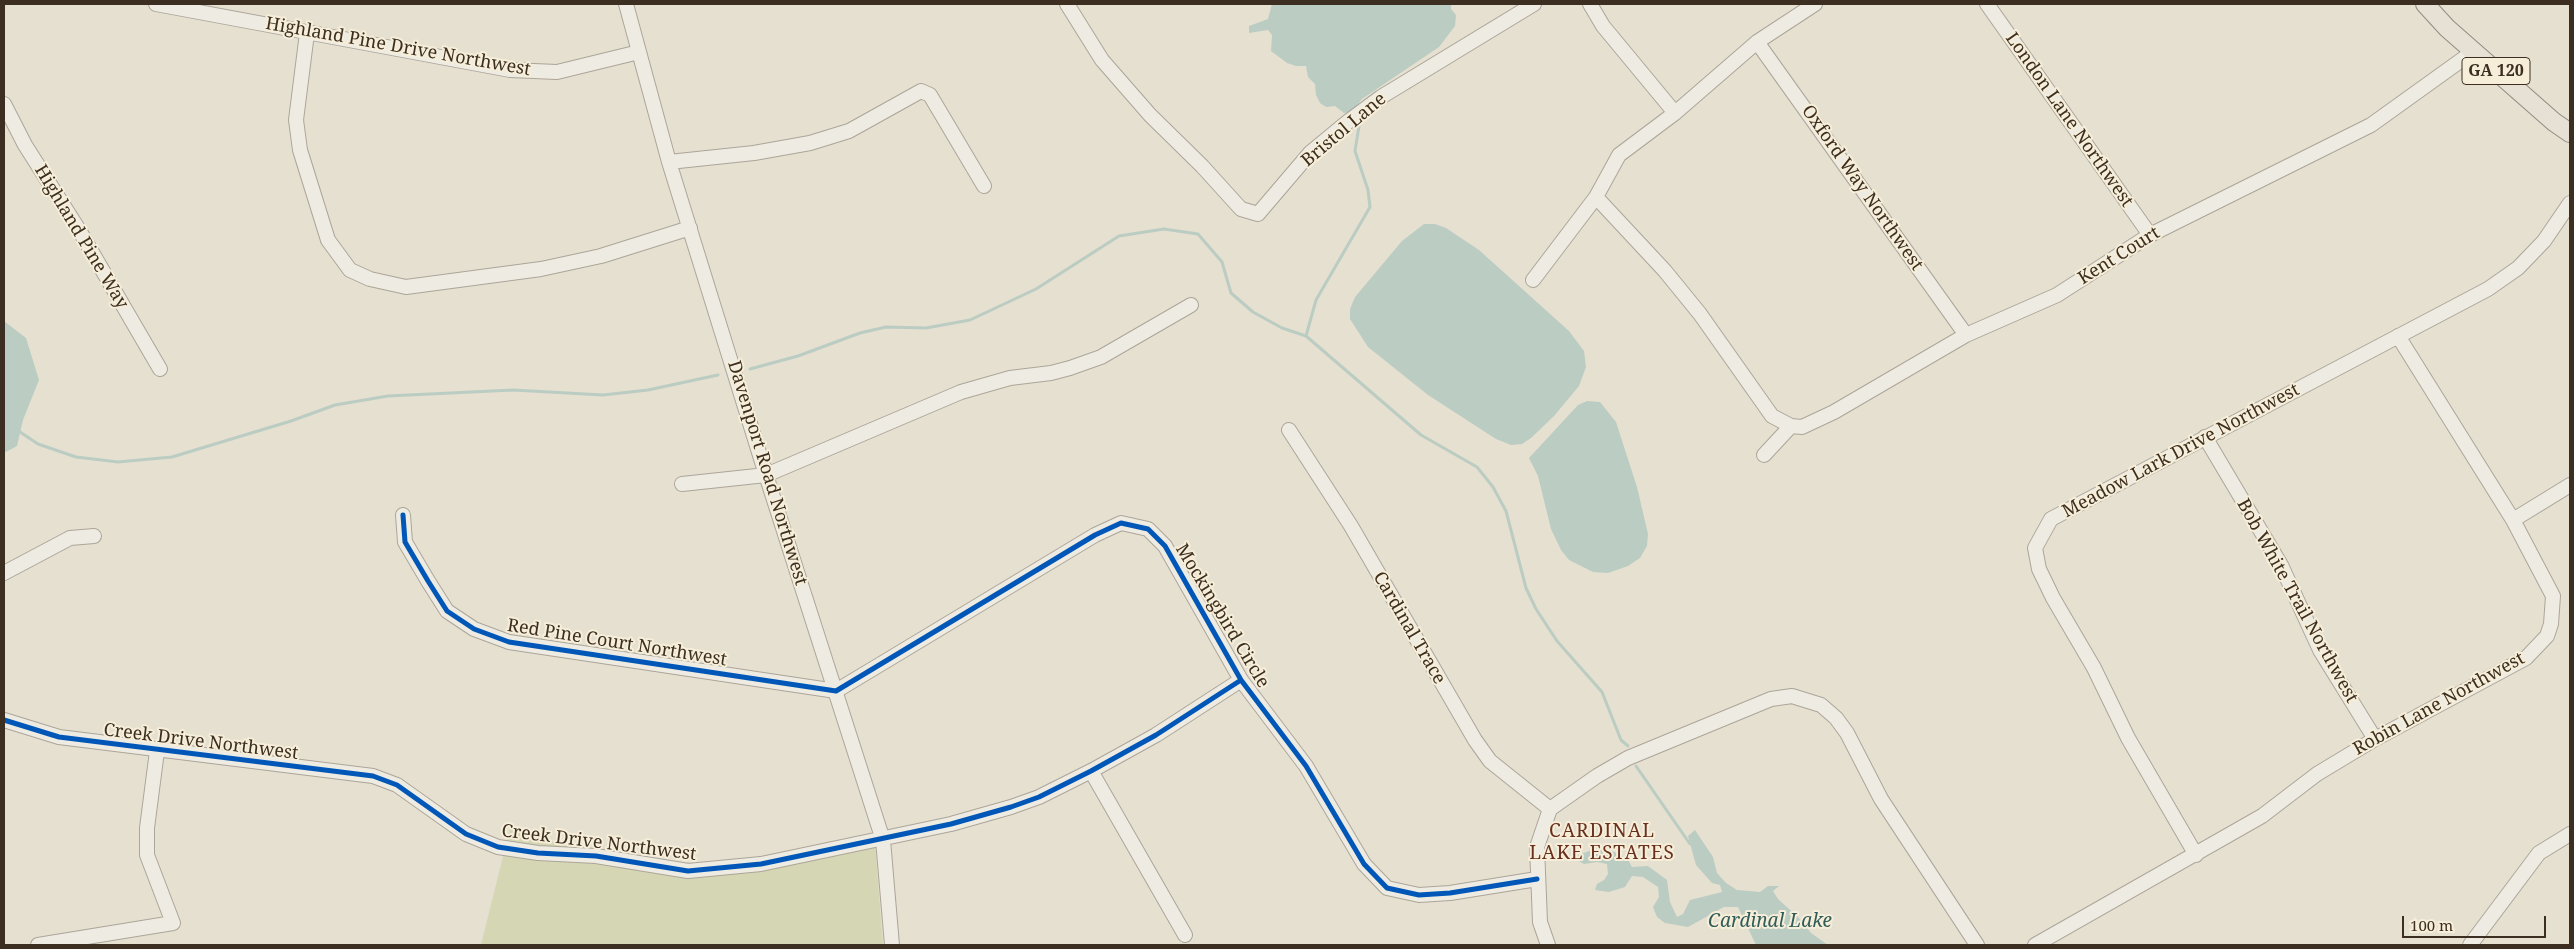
<!DOCTYPE html>
<style>
body{margin:0}
#map{position:relative;width:2574px;height:949px;overflow:hidden;background:#e6e0d1;font-family:"Noto Serif",serif}
canvas{display:block}
.frame{position:absolute;inset:0;border:5px solid #3c2e20;pointer-events:none}
.scale{position:absolute;left:2402px;top:916px;width:144px;height:22px;box-sizing:border-box;border:2px solid #3c2e20;border-top:0;padding-left:6px;font-size:15px;line-height:18px;white-space:nowrap;color:#3c2e20;-webkit-text-stroke:4px #f6eed8;paint-order:stroke}
</style>
<div id="map">
<canvas width="2574" height="949"></canvas>
<div class="frame"></div>
<div class="scale">100 m</div>
</div>
<script>
const c = document.querySelector('canvas').getContext('2d');
c.lineJoin = 'round';
function fill(path, color) {
  c.fillStyle = color;
  c.fill(path, 'evenodd');
}
function poly(rows) {
  const path = new Path2D();
  for (const r of rows) {
    path.moveTo(r[0], r[1]);
    for (let i = 2; i < r.length; i += 2) path.lineTo(r[i], r[i + 1]);
  }
  return path;
}
function strokePath(path, color, width, dash) {
  c.strokeStyle = color;
  c.lineWidth = width;
  c.lineCap = dash ? 'butt' : 'round';
  c.setLineDash(dash || []);
  c.stroke(path);
}
function label(font, color, halo, rows, align = 'center') {
  c.font = font + ' "Noto Serif",serif';
  c.lineWidth = 4;
  c.setLineDash([]);
  c.textBaseline = 'middle';
  c.strokeStyle = halo;
  c.fillStyle = color;
  for (const [text, x, y, turn = 0] of rows) {
    c.save();
    c.translate(x, y);
    c.rotate((+turn || 0) * Math.PI / 180);
    c.textAlign = isNaN(turn) ? turn : align;
    if (halo) c.strokeText(text, 0, 0);
    c.fillText(text, 0, 0);
    c.restore();
  }
}
const green = poly([
 [510,828,613,861,726,866,875,845,883,945,481,945]
]);
const water = poly([
 [1272,4,1451,4,1451,9,1456,15,1455,26,1439,47,1362,99,1352,111,1344,113,1335,106,1326,107,1320,103,1316,95,1315,84,1308,77,1306,66,1296,66,1287,63,1271,51,1272,35,1268,30,1249,33,1249,26,1268,19],
 [1424,224,1435,224,1446,228,1479,250,1569,331,1584,351,1586,367,1579,386,1554,416,1531,438,1522,444,1511,445,1496,439,1428,395,1368,347,1350,319,1350,309,1355,297,1402,241],
 [4,321,26,338,39,380,23,420,17,446,6,452,4,451],
 [1587,401,1600,402,1616,422,1637,487,1648,534,1647,546,1640,558,1628,566,1608,573,1593,572,1569,560,1561,550,1551,529,1538,476,1529,458,1578,405],
 [1695,830,1713,857,1717,873,1726,883,1737,890,1760,892,1768,886,1779,886,1773,891,1778,899,1798,917,1811,933,1828,945,1756,945,1738,907,1724,907,1688,927,1665,923,1657,917,1653,907,1659,897,1658,887,1643,877,1632,876,1625,887,1609,892,1595,890,1597,884,1604,880,1608,874,1607,864,1597,862,1584,864,1577,860,1578,855,1595,849,1606,848,1627,858,1632,867,1648,866,1667,880,1670,902,1677,917,1683,914,1690,900,1722,892,1720,885,1712,883,1696,865,1688,836]
]);
const stream = poly([
 [1306,336,1316,300,1370,207,1368,190,1355,151,1360,120,1358,118],
 [750,369,798,356,860,333,886,327,926,328,970,320,1036,289,1119,236,1164,229,1198,234,1222,262,1231,293,1253,312,1282,328,1306,336,1421,435,1477,467,1493,487,1506,511,1526,588,1536,609,1557,641,1602,692,1621,740,1628,746],
 [20,432,38,444,76,457,118,462,172,457,291,421,335,405,388,396,513,390,603,395,648,390,718,375],
 [1636,766,1690,844]
]);
const minor = poly([
 [156,4,510,70,557,72,639,52],
 [626,4,669,162,766,475,883,840,892,945],
 [1067,4,1102,60,1150,115,1202,166,1241,209,1258,214,1310,153,1350,120,1381,97,1534,4],
 [1590,4,1603,26,1675,113],
 [1987,4,2150,235],
 [307,33,296,120,300,150,328,240,350,270,370,279,406,287,541,269,601,256,690,228],
 [1757,42,1966,335],
 [4,104,25,145,79,230,160,369],
 [669,162,754,153,810,143,849,131,921,91,930,95,984,186],
 [1596,197,1665,271,1700,314,1772,416,1791,426],
 [1533,280,1596,197,1619,155,1675,113,1757,42,1815,4],
 [1289,430,1351,526,1475,740,1490,761,1550,809],
 [2205,437,2281,565,2320,650,2375,739],
 [1764,455,1791,426,1802,427,1834,412,1966,335,2057,295,2150,235,2371,125,2474,51],
 [682,484,766,475,961,392,1010,378,1051,373,1070,368,1101,357,1191,305],
 [403,515,405,542,428,581,447,611,474,629,509,642,836,691,1095,535,1121,523,1148,529,1165,546,1241,680,1306,766,1364,864,1387,888,1419,895,1450,893,1537,879],
 [2513,520,2570,485],
 [4,573,70,538,94,536],
 [4,720,59,737,373,776,397,785,466,834,498,847,538,853,596,856,688,871,761,864,951,824,1011,807,1039,797,1091,771,1156,735,1241,680],
 [1091,771,1185,935],
 [2196,855,2128,738,2094,668,2053,598,2039,569,2035,548,2051,519,2488,289,2518,268,2544,241,2570,203],
 [38,945,173,923,147,855,147,828,157,751],
 [1548,945,1540,922,1537,847,1550,809,1597,776,1628,758,1771,699,1792,696,1821,705,1836,718,1847,733,1881,799,1977,945],
 [2035,945,2262,816,2317,774,2375,739,2526,658,2547,636,2551,624,2553,596,2513,520,2398,336],
 [2470,945,2539,853,2570,834]
]);
const major = poly([
 [2425,4,2447,28,2554,122,2570,133]
]);
const cycleway = poly([
 [403,515,405,542,428,581,447,611,474,629,509,642,836,691,1095,535,1121,523,1148,529,1165,546,1241,680,1306,766,1364,864,1387,888,1419,895,1450,893,1537,879],
 [4,720,59,737,373,776,397,785,466,834,498,847,538,853,596,856,688,871,761,864,951,824,1011,807,1039,797,1091,771,1156,735,1241,680]
]);
const shields = [
 [2496,71,68]
];
const shieldNames = [
 ["GA 120",2496,71]
];
const streetNames = [
 ["Highland Pine Drive Northwest",398,47,10],
 ["London Lane Northwest",2069,120,55],
 ["Bristol Lane",1344,130,-40],
 ["Oxford Way Northwest",1862,188,55],
 ["Highland Pine Way",81,237,59],
 ["Kent Court",2119,256,-32],
 ["Meadow Lark Drive Northwest",2181,451,-28],
 ["Davenport Road Northwest",767,473,73],
 ["Bob White Trail Northwest",2297,601,61],
 ["Mockingbird Circle",1222,616,59],
 ["Cardinal Trace",1409,628,60],
 ["Red Pine Court Northwest",617,643,9],
 ["Robin Lane Northwest",2439,704,-29],
 ["Creek Drive Northwest",201,742,7],
 ["Creek Drive Northwest",599,843,7]
];
const neighbourhoodNames = [
 ["CARDINAL",1602,832],
 ["LAKE ESTATES",1602,854]
];
const waterNames = [
 ["Cardinal Lake",1770,922]
];
fill(green, '#d5d6b4');
fill(water, '#bbccc2');
strokePath(stream, '#bbccc2', 3);
strokePath(minor, '#aca599', 16);
strokePath(major, '#928b80', 20);
strokePath(minor, '#eeebe2', 14);
strokePath(major, '#e6e1d4', 18);
strokePath(cycleway, '#0057b8', 5);
for (const [x, y, w] of shields) {
  const box = new Path2D();
  box.roundRect(x - w / 2, y - 13.5, w, 27, 4);
  c.fillStyle = '#f6eed8';
  c.fill(box);
  strokePath(box, '#3c2e20', 1);
}
label('bold 16px', '#3c2e20', null, shieldNames);
label('18px', '#3c2e20', '#f6eed8', streetNames);
c.letterSpacing = '1px';
label('19px', '#69301f', '#f6eed8', neighbourhoodNames);
c.letterSpacing = '0px';
label('italic 19px', '#305c5a', '#f6eed8', waterNames);
</script>
